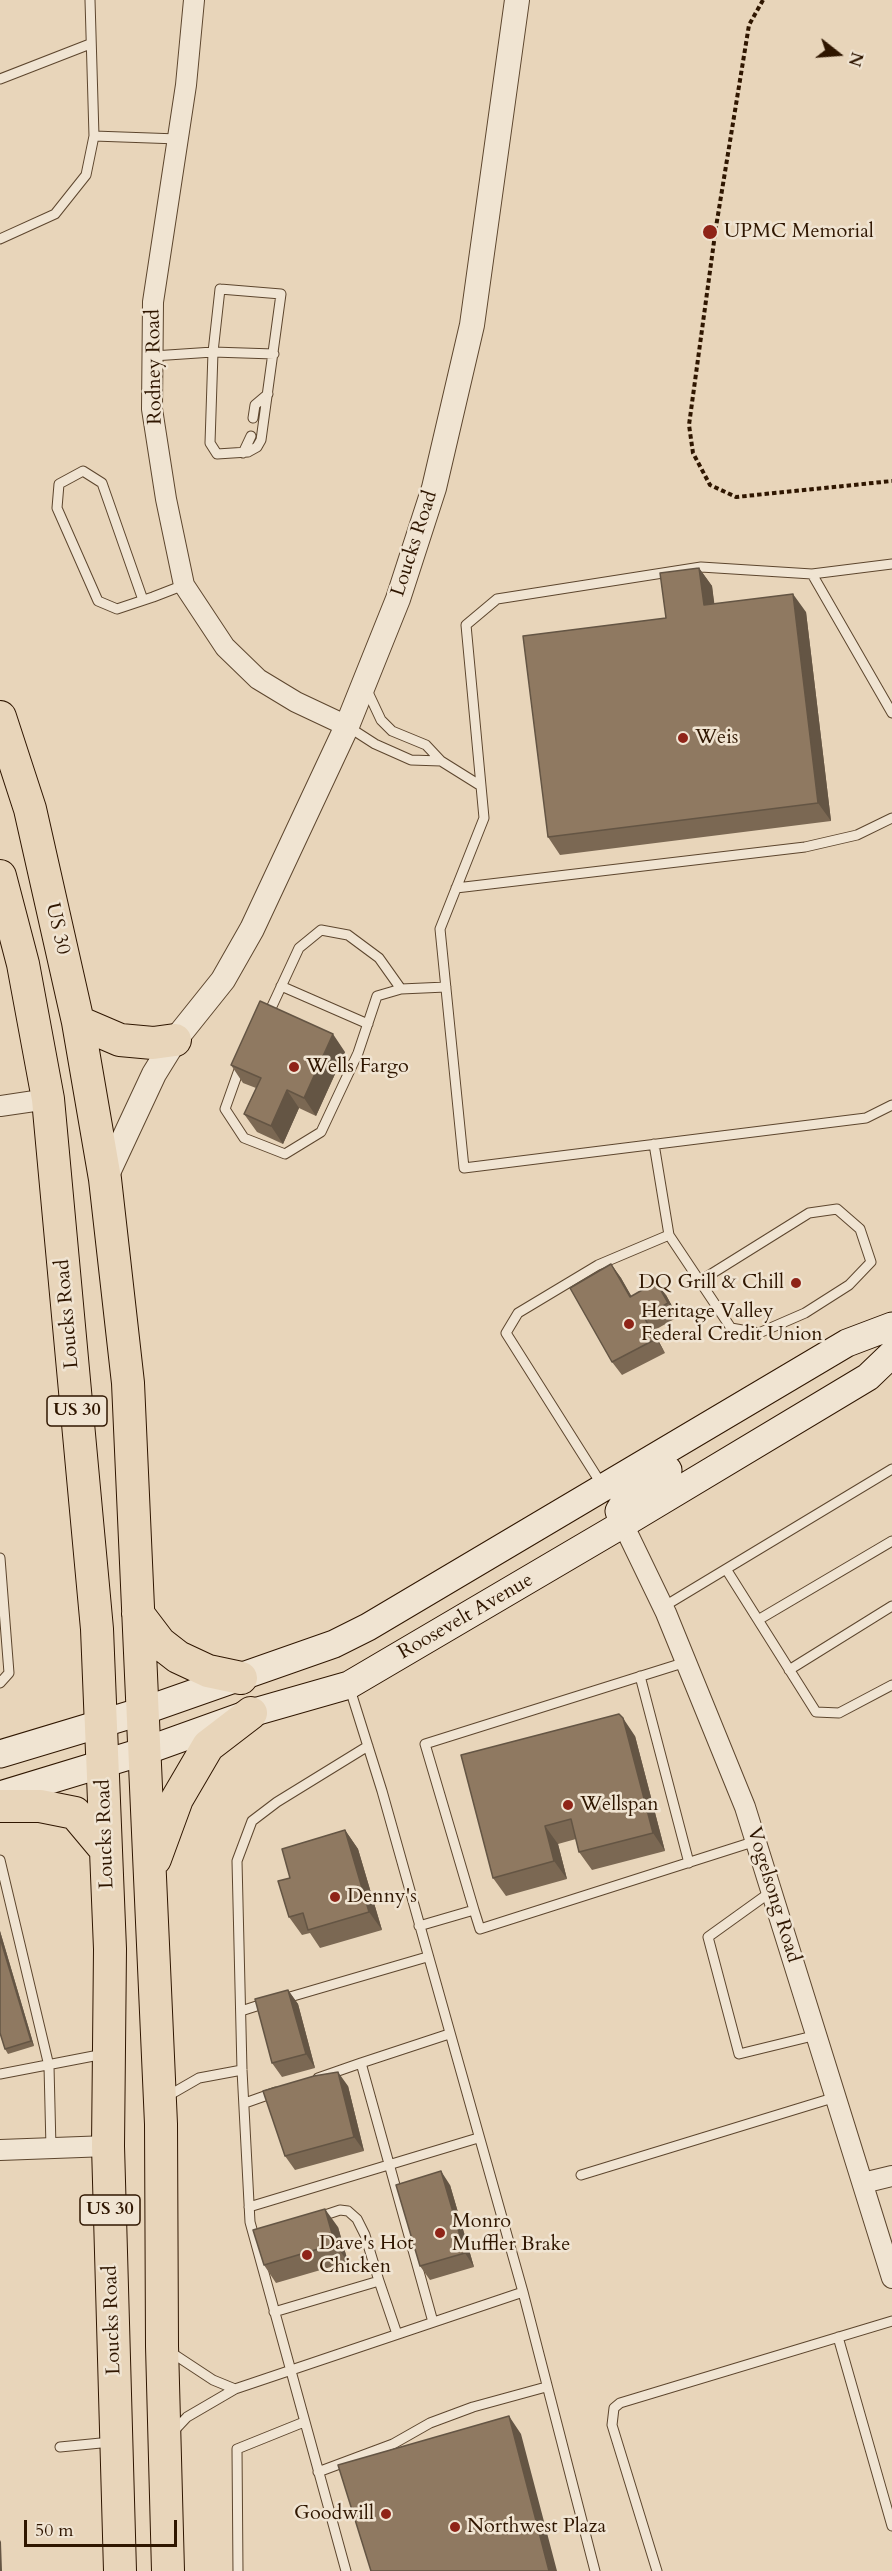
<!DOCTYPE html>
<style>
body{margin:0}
#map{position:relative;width:892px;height:2571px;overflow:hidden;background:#e8d5ba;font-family:Cardo,serif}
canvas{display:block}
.north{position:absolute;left:808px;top:24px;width:60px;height:60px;-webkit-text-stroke:4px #f0e4d2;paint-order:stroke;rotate:107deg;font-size:16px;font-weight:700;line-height:24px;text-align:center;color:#2f1600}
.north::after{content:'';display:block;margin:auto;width:21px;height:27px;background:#2f1600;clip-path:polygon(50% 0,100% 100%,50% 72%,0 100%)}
.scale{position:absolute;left:24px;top:2520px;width:153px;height:27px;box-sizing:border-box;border:3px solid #2f1600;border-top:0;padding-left:8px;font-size:18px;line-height:21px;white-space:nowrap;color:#2f1600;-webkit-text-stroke:4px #f0e4d2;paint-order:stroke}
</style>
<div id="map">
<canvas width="892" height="2571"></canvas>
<div class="north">N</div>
<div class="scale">50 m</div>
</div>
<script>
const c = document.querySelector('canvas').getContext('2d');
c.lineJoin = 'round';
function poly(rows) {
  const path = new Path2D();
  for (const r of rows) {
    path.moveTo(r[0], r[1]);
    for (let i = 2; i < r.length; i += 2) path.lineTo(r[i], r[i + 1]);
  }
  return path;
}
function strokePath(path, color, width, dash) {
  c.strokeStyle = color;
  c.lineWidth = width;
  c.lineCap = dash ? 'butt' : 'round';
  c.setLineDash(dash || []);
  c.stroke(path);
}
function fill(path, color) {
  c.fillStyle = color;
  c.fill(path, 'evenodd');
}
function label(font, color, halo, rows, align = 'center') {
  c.font = font + ' Cardo,serif';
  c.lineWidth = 5;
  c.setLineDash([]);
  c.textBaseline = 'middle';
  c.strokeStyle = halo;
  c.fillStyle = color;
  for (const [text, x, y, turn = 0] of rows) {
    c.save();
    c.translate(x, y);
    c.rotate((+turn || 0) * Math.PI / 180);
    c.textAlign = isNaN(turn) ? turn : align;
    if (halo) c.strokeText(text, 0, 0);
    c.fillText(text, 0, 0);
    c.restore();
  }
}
const path = poly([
 [763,0,749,25,716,227,689,425,693,453,710,485,736,497,892,481]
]);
const service = poly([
 [90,0,94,136,178,139],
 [0,79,90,44],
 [0,239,55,214,86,175,94,136],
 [220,289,281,294,261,440,257,447,248,452,217,454,210,443,213,352,220,289],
 [153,356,213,352,274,354],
 [253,418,255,405,268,394],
 [243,453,251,436],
 [892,564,812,574,701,567,497,599,466,625,484,818,440,929,464,1168,866,1118,892,1105],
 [812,574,892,713],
 [143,600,102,483,83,471,59,484,57,508,98,601,117,609,153,597,184,585],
 [366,688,381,720,392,731,426,745,441,761,481,786],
 [347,726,375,744,411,760,441,761],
 [456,888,805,847,857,835,892,818],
 [281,986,368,1024],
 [267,1017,299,948,321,930,348,935,379,958,401,989],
 [241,1064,225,1109,244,1138,285,1154,321,1132,358,1053,377,996,401,989,446,987],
 [669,1235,731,1328,759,1333,805,1313,849,1285,871,1262,860,1229,837,1209,809,1213,700,1281],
 [602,1485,506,1333,518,1313,598,1265,669,1235,654,1144],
 [0,1558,9,1673,0,1683],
 [726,1569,816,1712,839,1713,892,1685],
 [663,1607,892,1469],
 [758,1620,892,1541],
 [789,1670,892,1606],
 [640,1676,689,1863],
 [349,1686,382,1791,523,2292,595,2571],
 [0,1860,49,2066,51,2148],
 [772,1891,708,1937,739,2054,817,2035],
 [474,1910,480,1929,756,1841],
 [419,1926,474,1910,425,1744,686,1662],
 [283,1999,427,1957],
 [241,2011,266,2003],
 [0,2074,104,2054],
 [318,2078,361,2063],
 [166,2097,199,2078,242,2070],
 [245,2103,276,2092],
 [581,2175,836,2097],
 [249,2207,478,2138],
 [319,2217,340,2210,348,2211,357,2219,365,2235,379,2281],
 [274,2312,379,2281,397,2334],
 [433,2322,361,2063,449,2034],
 [838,2337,892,2526],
 [169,2351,213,2380,235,2389],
 [172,2433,187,2417,235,2389,523,2292],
 [60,2447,111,2442],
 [318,2472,393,2444,430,2423,473,2407,546,2387],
 [238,2571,237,2449,304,2422],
 [346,2571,250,2222,242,2070,237,1861,252,1821,277,1802,368,1746],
 [657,2571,612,2425,614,2408,620,2403,892,2321]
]);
const minor = poly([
 [194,0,186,85,153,302,152,409,166,499,184,585,225,647,258,679,296,702,347,726],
 [0,1106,48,1099],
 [623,1524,666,1613,745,1807,892,2278],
 [0,2150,108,2146],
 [863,2183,892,2176]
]);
const tertiary = poly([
 [105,1179,154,1074,175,1040,223,980,252,929,347,726,398,599,434,488,472,325,517,0]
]);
const secondary = poly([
 [623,1524,619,1511,627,1498,668,1470],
 [0,1754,143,1711,334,1644,368,1627,847,1343,892,1326],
 [0,1795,145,1751,251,1713,349,1685,623,1524,868,1377,892,1354]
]);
const trunk = poly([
 [0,717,30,809,78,1022,105,1179,128,1383,161,2124,162,2346,168,2571],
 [0,876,23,964,48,1099,97,1629,110,1949,108,2146,120,2571],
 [78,1022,120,1040,153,1043,175,1040],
 [138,1614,160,1643,178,1657,208,1671,241,1678],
 [0,1806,40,1806,75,1813,106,1850],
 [155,1859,177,1799,208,1746,251,1713]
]);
const wall = poly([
 [699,568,712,586,714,604,806,612,831,821,560,855,548,837,666,618],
 [345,1052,316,1116,299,1108,283,1144,257,1132,244,1114,256,1088,243,1083,231,1065],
 [611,1264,621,1278,631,1296,666,1295,678,1317,653,1331,665,1353,622,1375,612,1362],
 [635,1736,665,1851,592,1870,579,1852,576,1839,558,1844,567,1879,506,1896,493,1878],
 [345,1830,358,1849,382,1930,320,1948,310,1933,302,1935,289,1917],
 [0,1931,34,2046,8,2054,5,2049,0,2033],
 [288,1990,298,2004,315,2068,282,2077,272,2063],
 [348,2086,364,2151,295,2170,285,2156],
 [450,2185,474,2267,430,2280,420,2266],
 [338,2227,348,2262,276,2283,264,2265]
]);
const shadedWall = poly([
 [699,568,712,586,717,623,704,605],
 [793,594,806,612,831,821,818,803],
 [333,1034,345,1052,316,1116,304,1098],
 [287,1090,299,1108,283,1144,271,1126],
 [611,1264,621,1278,640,1311,630,1297],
 [656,1282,666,1295,678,1317,668,1303],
 [644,1317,653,1331,665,1353,656,1339],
 [623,1718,635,1736,665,1851,653,1833],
 [545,1826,558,1844,567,1879,554,1861],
 [345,1830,358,1849,382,1930,369,1912],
 [0,1931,34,2046,31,2041,0,1938],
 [288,1990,298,2004,315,2068,306,2054],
 [338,2072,348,2086,364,2151,354,2137],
 [441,2171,450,2185,474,2267,465,2253],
 [325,2209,338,2227,348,2262,335,2244],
 [509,2416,521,2434,557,2571,549,2571],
 [0,2540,1,2542,2,2571,0,2571]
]);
const building = poly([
 [699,568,704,605,793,594,818,803,548,837,523,636,666,618,660,573,699,568],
 [260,1001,333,1034,304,1098,287,1090,271,1126,244,1114,261,1078,231,1065,260,1001],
 [611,1264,630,1297,656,1282,668,1303,644,1317,656,1339,612,1362,570,1288,611,1264],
 [619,1714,623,1718,653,1833,579,1852,571,1819,545,1826,554,1861,493,1878,461,1755,619,1714],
 [345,1830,369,1912,308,1930,303,1913,289,1917,278,1881,290,1878,282,1849,345,1830],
 [0,1938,31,2041,5,2049,0,2033,0,1938],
 [288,1990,306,2054,272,2063,255,1999,288,1990],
 [338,2072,354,2137,285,2156,263,2091,314,2076,338,2072],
 [441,2171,465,2253,420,2266,396,2185,441,2171],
 [325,2209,335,2244,264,2265,253,2230,325,2209],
 [509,2416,549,2571,371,2571,338,2465,509,2416]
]);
const markers = [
 [710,232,8,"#8f2418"],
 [683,738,6,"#8f2418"],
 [294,1067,6,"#8f2418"],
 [796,1283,6,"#8f2418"],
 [629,1324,6,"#8f2418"],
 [568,1805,6,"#8f2418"],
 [335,1897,6,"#8f2418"],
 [440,2233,6,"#8f2418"],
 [307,2255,6,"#8f2418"],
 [386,2514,6,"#8f2418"],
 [455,2527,6,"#8f2418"]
];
const shields = [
 [77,1411,60],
 [110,2210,60]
];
const shieldNames = [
 ["US 30",77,1411],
 ["US 30",110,2210]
];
const poiNames = [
 ["UPMC Memorial",724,232],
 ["Weis",695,738],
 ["Wells Fargo",306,1067],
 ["DQ Grill & Chill",784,1283,"right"],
 ["Heritage Valley",641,1312],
 ["Federal Credit Union",641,1335],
 ["Wellspan",580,1805],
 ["Denny's",347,1897],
 ["Monro",452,2222],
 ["Muffler Brake",452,2245],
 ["Dave's Hot",319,2244],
 ["Chicken",319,2267],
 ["Goodwill",374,2514,"right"],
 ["Northwest Plaza",467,2527]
];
const streetNames = [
 ["Rodney Road",155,367,-91],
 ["Loucks Road",415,544,-72],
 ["US 30",57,929,77],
 ["Loucks Road",68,1314,-95],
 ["Roosevelt Avenue",466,1617,-30],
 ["Loucks Road",106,1834,-92],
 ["Vogelsong Road",773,1895,73],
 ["Loucks Road",113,2320,-92]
];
strokePath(service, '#5d462e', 11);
strokePath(minor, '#5d462e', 22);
strokePath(tertiary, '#5d462e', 26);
strokePath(secondary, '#2f1600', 29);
strokePath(trunk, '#2f1600', 34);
strokePath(path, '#2f1600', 4, [4.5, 3]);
strokePath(service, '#f0e4d2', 9);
strokePath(minor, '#f0e4d2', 20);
strokePath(tertiary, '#f0e4d2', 24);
strokePath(secondary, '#f0e4d2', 27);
strokePath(trunk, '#e8d5ba', 32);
fill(wall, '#7b6853');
fill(shadedWall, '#645544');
fill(building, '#8f7961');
strokePath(building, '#645544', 1.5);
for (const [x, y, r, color] of markers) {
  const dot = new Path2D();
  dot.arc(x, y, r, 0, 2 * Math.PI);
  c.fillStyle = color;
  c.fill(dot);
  strokePath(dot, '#f0e4d2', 2);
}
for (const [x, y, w] of shields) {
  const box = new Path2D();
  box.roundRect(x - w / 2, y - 15, w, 30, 4.5);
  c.fillStyle = '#f0e4d2';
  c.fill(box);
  strokePath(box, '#2f1600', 1.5);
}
label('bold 18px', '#2f1600', null, shieldNames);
label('20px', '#2f1600', '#f0e4d2', poiNames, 'left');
label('20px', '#2f1600', '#f0e4d2', streetNames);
</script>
